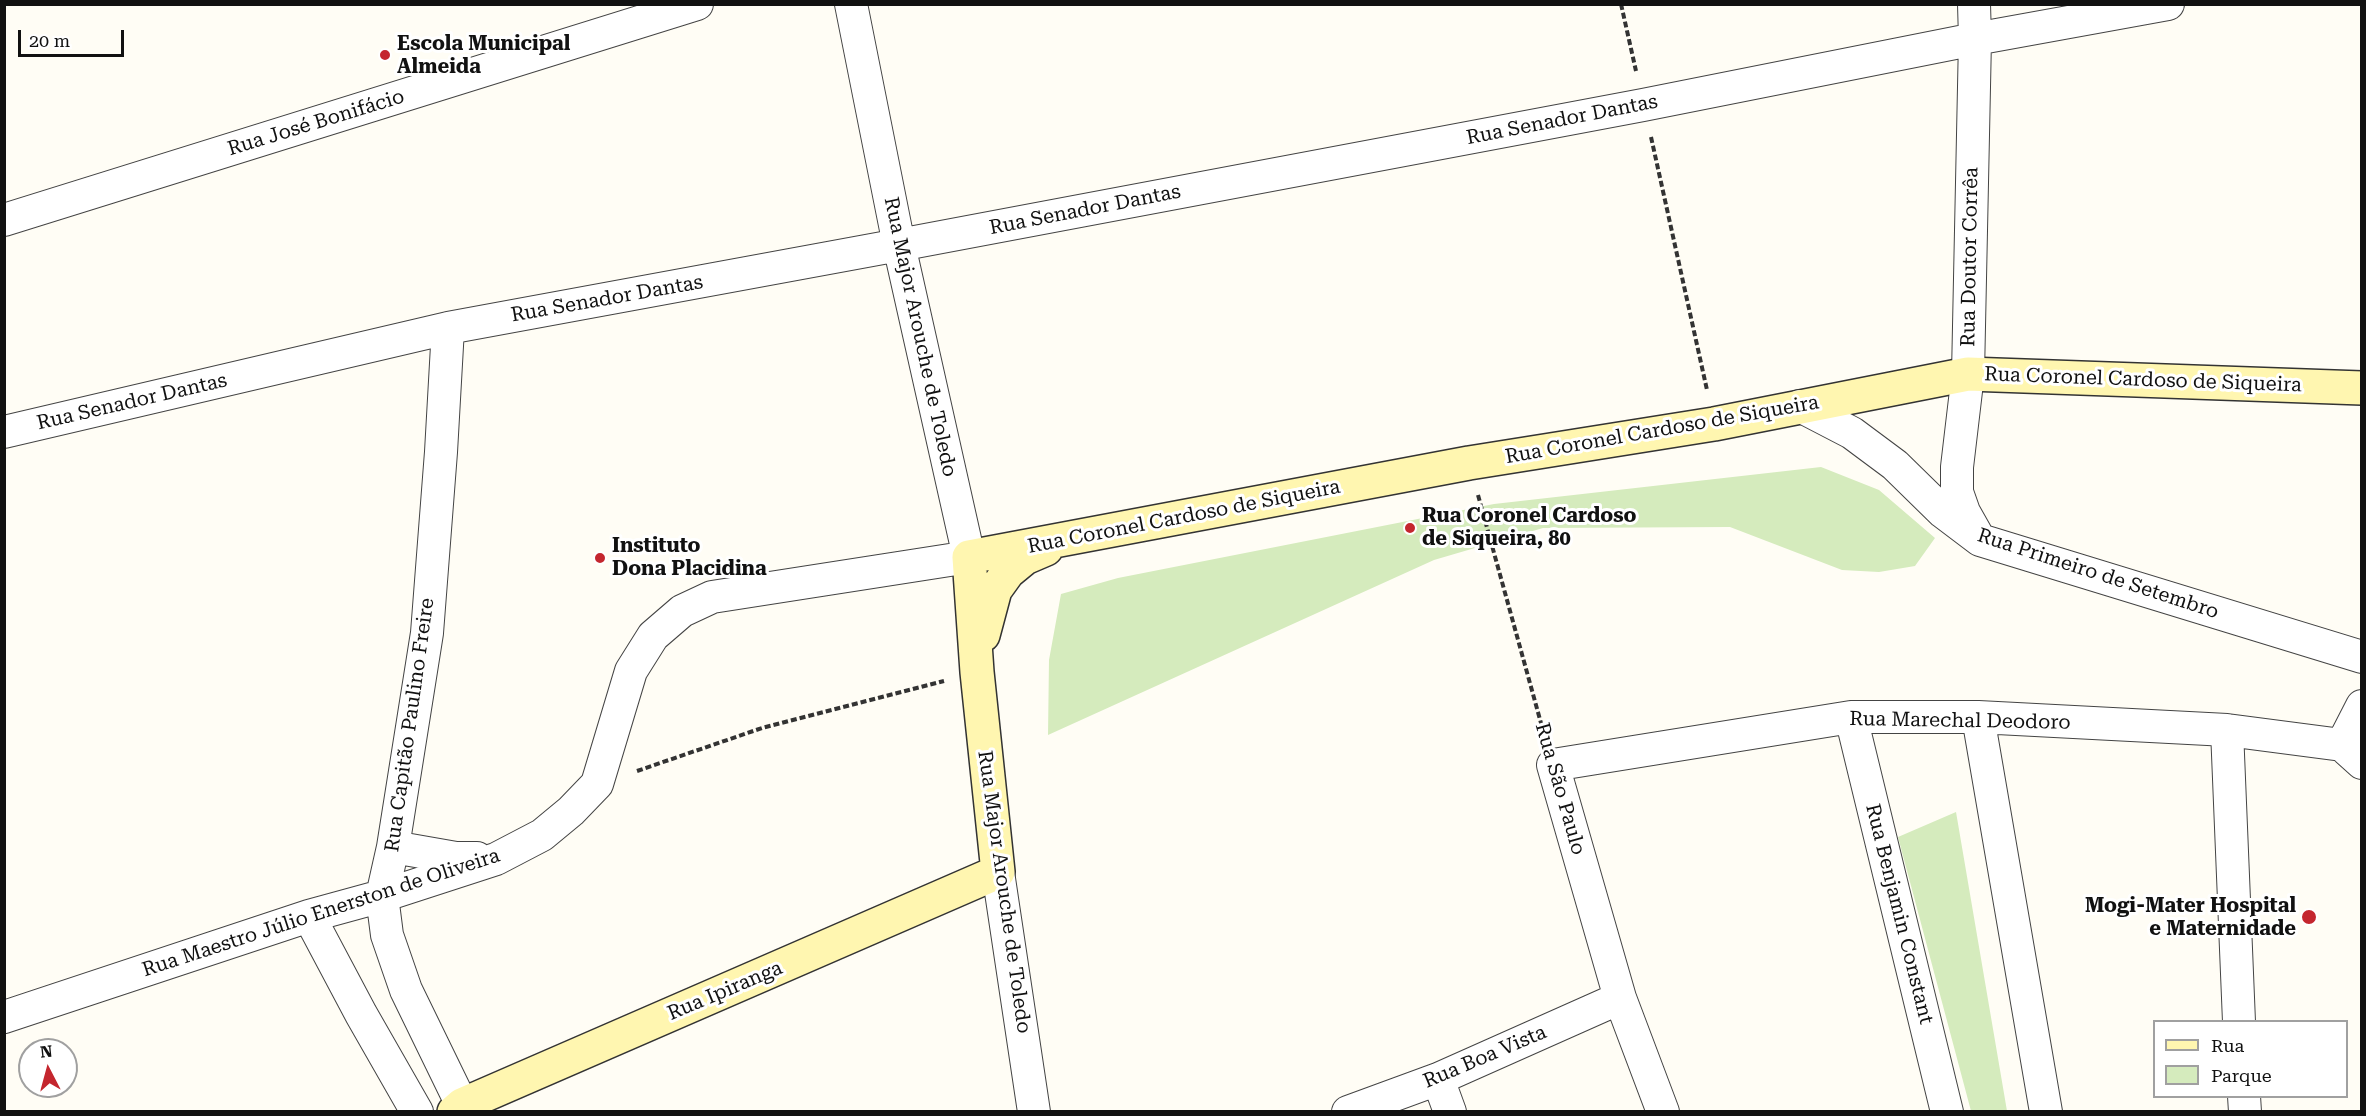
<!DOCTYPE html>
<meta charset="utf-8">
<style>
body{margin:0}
#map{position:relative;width:2366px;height:1116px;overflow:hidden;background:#fffdf5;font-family:"Roboto Serif",serif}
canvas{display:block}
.frame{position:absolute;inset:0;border:6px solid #111;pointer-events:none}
.legend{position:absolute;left:2153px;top:1020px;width:195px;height:78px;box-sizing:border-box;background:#fff;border:2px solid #a0a0a0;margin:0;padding:8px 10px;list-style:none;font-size:18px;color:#111}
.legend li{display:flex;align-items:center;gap:12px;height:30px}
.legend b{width:30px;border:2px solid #a0a0a0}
.north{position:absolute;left:18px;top:1038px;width:60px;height:60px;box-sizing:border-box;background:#fff;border:2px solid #a0a0a0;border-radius:50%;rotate:354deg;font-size:16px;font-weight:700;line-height:24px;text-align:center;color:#111}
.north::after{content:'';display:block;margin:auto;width:21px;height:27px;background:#c4262e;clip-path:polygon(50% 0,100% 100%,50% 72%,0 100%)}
.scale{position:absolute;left:18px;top:30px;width:106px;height:27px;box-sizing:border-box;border:3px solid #111;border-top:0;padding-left:8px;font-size:18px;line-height:21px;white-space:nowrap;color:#111;-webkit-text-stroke:4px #fff;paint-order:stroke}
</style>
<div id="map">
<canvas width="2366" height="1116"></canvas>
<div class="frame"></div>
<ul class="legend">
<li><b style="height:8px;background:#fff6b0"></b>Rua</li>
<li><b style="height:16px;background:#d5ebbd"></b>Parque</li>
</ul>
<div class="north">N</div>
<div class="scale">20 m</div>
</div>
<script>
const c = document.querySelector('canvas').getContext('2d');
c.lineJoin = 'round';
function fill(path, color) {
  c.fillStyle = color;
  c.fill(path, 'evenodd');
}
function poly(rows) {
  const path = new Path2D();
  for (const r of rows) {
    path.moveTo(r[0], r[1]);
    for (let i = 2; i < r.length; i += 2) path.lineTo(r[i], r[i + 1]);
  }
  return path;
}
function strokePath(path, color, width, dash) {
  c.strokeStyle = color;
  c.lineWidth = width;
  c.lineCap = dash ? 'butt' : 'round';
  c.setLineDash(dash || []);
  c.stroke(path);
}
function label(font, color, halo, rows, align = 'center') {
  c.font = font + ' "Roboto Serif",serif';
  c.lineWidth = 6;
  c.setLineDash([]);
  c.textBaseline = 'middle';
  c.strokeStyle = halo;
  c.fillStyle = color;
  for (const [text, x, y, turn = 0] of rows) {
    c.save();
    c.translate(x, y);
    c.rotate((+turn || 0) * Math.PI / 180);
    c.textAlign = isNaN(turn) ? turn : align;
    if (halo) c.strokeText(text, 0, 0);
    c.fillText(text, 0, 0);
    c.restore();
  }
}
const green = poly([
 [1821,467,1879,490,1935,538,1915,566,1879,572,1842,570,1730,527,1543,528,1434,560,1048,735,1049,660,1061,594,1118,578,1494,504],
 [1956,812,2007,1111,1971,1111,1898,837]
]);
const path = poly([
 [1621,4,1636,71],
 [1651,137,1707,390],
 [1478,495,1544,734],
 [637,771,762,728,944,681]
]);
const minor = poly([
 [1974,4,1975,39,1968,374,1957,467,1957,492,1964,512,1977,535],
 [4,220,697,4],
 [448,328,441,452,427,633,393,847,382,896,387,935,406,990,462,1105],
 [1800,406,1852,433,1895,465,1943,512,1980,540,2362,657],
 [4,432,448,328,899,245,1643,105,1975,39,2168,4],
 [1851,717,1947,1112],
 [1978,717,2046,1112],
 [2227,730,2239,1022],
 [2342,745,2362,706],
 [393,847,456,858,477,858],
 [998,872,1034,1112],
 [309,916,361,1014,417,1112],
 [4,1017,309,916,382,896,496,859,542,835,571,811,597,784,631,671,653,636,682,611,712,597,969,557,899,245,851,4],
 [1438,1079,1450,1112],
 [2244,1096,2245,1112],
 [1348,1112,1438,1079,1620,998],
 [1663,1112,1620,998,1553,765,1851,717,1978,717,2227,730,2342,745,2362,763]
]);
const secondary = poly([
 [983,635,995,590,1008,572,1025,558,1046,549],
 [454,1112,462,1105,998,872,977,672,969,557,1469,463,1714,424,1968,374,2362,388]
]);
const markers = [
 [385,55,6,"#c4262e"],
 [1410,528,6,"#c4262e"],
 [600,558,6,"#c4262e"],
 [2309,917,8,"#c4262e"]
];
const poiNames = [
 ["Escola Municipal",397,44],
 ["Almeida",397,67],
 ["Rua Coronel Cardoso",1422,516],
 ["de Siqueira, 80",1422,539],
 ["Instituto",612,546],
 ["Dona Placidina",612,569],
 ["Mogi-Mater Hospital",2296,906,"right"],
 ["e Maternidade",2296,929,"right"]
];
const streetNames = [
 ["Rua Senador Dantas",1562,120,-11],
 ["Rua José Bonifácio",316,123,-17],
 ["Rua Senador Dantas",1085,210,-11],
 ["Rua Doutor Corrêa",1970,257,-89],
 ["Rua Senador Dantas",607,299,-10],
 ["Rua Major Arouche de Toledo",920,337,78],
 ["Rua Coronel Cardoso de Siqueira",2143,380,2],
 ["Rua Senador Dantas",132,402,-13],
 ["Rua Coronel Cardoso de Siqueira",1662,430,-10],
 ["Rua Coronel Cardoso de Siqueira",1184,517,-11],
 ["Rua Primeiro de Setembro",2098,574,18],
 ["Rua Marechal Deodoro",1960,721,1],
 ["Rua Capitão Paulino Freire",410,725,-82],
 ["Rua São Paulo",1560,789,74],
 ["Rua Major Arouche de Toledo",1004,892,82],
 ["Rua Maestro Júlio Enerston de Oliveira",321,913,-18],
 ["Rua Benjamin Constant",1899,914,76],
 ["Rua Ipiranga",725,991,-23],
 ["Rua Boa Vista",1485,1057,-23]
];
fill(green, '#d5ebbd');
strokePath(minor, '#444', 34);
strokePath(secondary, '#333', 36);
strokePath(path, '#333', 4, [6, 3]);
strokePath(minor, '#fff', 32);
strokePath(secondary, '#fff6b0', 33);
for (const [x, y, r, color] of markers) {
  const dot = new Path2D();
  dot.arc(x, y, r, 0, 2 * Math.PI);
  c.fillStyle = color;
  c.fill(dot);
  strokePath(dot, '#fff', 2);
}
label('bold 20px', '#111', '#fff', poiNames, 'left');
label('20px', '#111', '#fff', streetNames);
</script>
